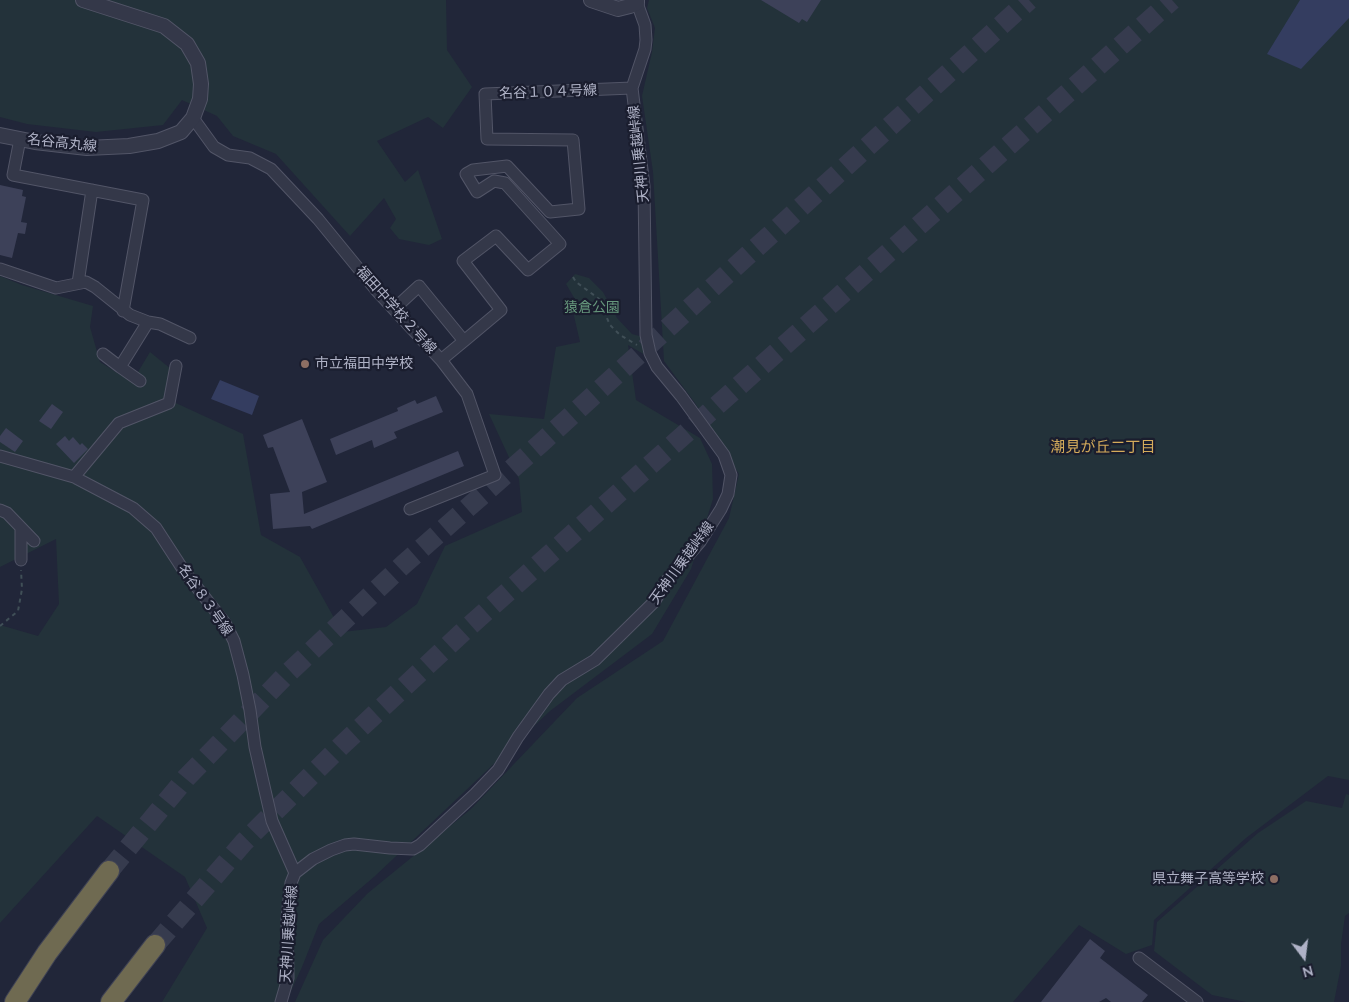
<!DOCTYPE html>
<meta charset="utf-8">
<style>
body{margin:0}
#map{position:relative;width:1349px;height:1002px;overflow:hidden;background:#212639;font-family:Mulish,sans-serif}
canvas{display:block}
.north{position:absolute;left:1279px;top:932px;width:50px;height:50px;-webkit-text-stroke:4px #1a1d2e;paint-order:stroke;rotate:165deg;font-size:14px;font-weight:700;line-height:20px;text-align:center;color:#afb2c6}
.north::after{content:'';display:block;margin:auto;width:18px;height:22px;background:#afb2c6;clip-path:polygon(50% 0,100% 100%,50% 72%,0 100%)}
</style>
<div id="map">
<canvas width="1349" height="1002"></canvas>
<div class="north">N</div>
</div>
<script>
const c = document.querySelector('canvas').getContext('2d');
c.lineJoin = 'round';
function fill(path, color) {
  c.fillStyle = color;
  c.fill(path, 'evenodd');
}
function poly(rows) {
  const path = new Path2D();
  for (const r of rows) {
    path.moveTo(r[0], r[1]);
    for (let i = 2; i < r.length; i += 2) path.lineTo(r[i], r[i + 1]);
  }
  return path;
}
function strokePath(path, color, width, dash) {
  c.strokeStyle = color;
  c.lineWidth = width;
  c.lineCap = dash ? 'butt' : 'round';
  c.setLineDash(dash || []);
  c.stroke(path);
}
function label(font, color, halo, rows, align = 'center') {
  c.font = font + ' Mulish,"Noto Sans JP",sans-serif';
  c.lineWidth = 4.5;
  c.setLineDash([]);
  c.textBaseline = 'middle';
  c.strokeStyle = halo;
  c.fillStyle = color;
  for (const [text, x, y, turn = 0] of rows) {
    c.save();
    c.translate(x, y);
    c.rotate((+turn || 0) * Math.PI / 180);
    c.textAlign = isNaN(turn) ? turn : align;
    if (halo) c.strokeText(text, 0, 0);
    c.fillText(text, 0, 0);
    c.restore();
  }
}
const green = poly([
 [0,0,446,0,447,50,472,87,443,128,428,117,377,141,405,182,418,170,442,239,429,245,399,239,390,228,396,219,384,198,350,236,276,154,233,136,217,116,182,100,163,125,96,132,27,124,0,117],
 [649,0,1349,0,1349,780,1328,776,1246,838,1154,920,1152,945,1126,954,1079,925,1013,1002,295,1002,323,940,368,893,471,809,577,698,663,641,729,518,739,474,695,403,664,361,653,172,642,96,652,52,655,28,647,8],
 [575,274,589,278,603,292,617,318,632,334,643,337,647,356,628,345,636,400,700,438,712,464,713,499,691,569,652,634,550,711,375,876,319,924,302,967,286,1002,162,1002,207,928,185,877,97,816,0,923,0,625,38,636,59,604,56,539,0,567,0,276,22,285,93,306,90,327,100,362,132,382,150,352,171,369,165,398,243,434,261,535,300,557,342,632,386,627,417,604,445,546,522,512,519,479,489,414,544,419,556,347,580,342,574,316,576,301,566,284],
 [1346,794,1349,795,1349,913,1345,916,1341,944,1341,966,1334,1002,1246,1002,1212,995,1154,951,1157,922,1258,833,1306,801,1342,808]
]);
const water = poly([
 [1300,0,1349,0,1349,18,1301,69,1267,54],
 [220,380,259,396,252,415,211,399]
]);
const building = poly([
 [761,0,821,0,807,22,802,19,799,23],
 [0,185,23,190,22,196,26,197,21,222,27,223,25,234,18,233,12,258,0,255],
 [436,396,443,412,394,432,397,438,374,448,372,440,336,455,330,439,398,411,397,408,415,400,417,404],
 [52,404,63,412,51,429,39,421],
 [302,419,327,482,302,492,304,514,458,451,464,466,312,529,310,526,273,529,270,494,290,492,273,447,268,448,263,435],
 [6,428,23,441,15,452,0,442,0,436],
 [65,436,69,441,73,437,80,445,82,443,88,449,74,463,56,444],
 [1090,939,1105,951,1100,958,1148,995,1142,1002,1111,1002,1106,998,1099,1002,1041,1002]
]);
const motorwayTunnel = poly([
 [109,871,186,778,284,677,404,564,540,444,1029,0],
 [155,945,244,842,341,746,465,630,1172,0]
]);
const path = poly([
 [573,277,576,282,602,301,603,309,610,325,620,335,637,345],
 [0,626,18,611,22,589,21,570]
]);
const minor = poly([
 [193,118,214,147,228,155,250,158,271,169,318,219,376,290,441,360,467,394,495,475,410,509],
 [20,139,13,175,143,200,123,311],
 [0,269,56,288,86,282,95,287,130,315,148,322,160,324,190,338],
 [78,283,92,190],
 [394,309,419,286,464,341,441,360],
 [464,341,501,310,463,261,496,236,528,270,560,244,505,183,494,181,477,192,466,174,473,170,507,166,550,212,579,209,573,140,487,139,485,94,632,88],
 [103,354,120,367,148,322],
 [120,367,140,381],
 [0,456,74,477,133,508,156,528,184,571,225,623,234,641,243,675,250,710,255,747,272,821,295,873],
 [74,477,119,423,169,403,176,366],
 [0,510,7,513,34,541],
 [21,560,21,528],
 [1139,958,1197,1002],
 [281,1002,288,978,287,917,291,883,295,873,313,859,331,850,345,845,354,844,390,848,413,849,420,845,475,794,498,770,518,737,549,694,562,680,595,660,654,602,668,579,700,542,721,509,728,494,731,475,724,455,681,396,657,367,650,353,646,335,644,186,632,88,645,49,646,40,645,25,637,3]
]);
const tertiary = poly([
 [591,0,618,9,630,6,637,3,637,0],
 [0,135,35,142,87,148,129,146,158,141,181,132,193,118,200,99,201,84,198,63,187,44,164,26,83,0]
]);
const motorway = poly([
 [15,1002,47,953,109,871],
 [111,1002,155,945]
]);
const markers = [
 [305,364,5,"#8d6e63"],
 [1274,879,5,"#8d6e63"]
];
const streetNames = [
 ["名谷１０４号線",548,92,-2],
 ["名谷高丸線",62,143,6],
 ["天神川乗越峠線",639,154,-96],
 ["福田中学校２号線",396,310,48],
 ["天神川乗越峠線",682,563,-54],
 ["名谷８３号線",205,600,55],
 ["天神川乗越峠線",289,934,-86]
];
const parkNames = [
 ["猿倉公園",592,308]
];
const poiNames = [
 ["市立福田中学校",315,364],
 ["県立舞子高等学校",1264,879,"right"]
];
const neighbourhoodNames = [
 ["潮見が丘二丁目",1103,447]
];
fill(green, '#23323a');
fill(water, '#343d60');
fill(building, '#3d4159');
strokePath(motorwayTunnel, '#363b4e', 20, [20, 10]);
strokePath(minor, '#525567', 13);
strokePath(tertiary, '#525567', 16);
strokePath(motorway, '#3f4254', 22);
strokePath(path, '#404f57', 2, [4, 4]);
strokePath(minor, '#343849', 11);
strokePath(tertiary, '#343849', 14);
strokePath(motorway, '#6f6a51', 20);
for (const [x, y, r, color] of markers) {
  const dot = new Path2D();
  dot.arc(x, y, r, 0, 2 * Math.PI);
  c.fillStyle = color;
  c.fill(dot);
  strokePath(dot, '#1a1d2e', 2);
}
label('14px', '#afb2c6', '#1a1d2e', streetNames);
label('14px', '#66977c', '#1a1d2e', parkNames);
label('14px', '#afb2c6', '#1a1d2e', poiNames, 'left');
label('15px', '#d4ab5b', '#1a1d2e', neighbourhoodNames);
</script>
